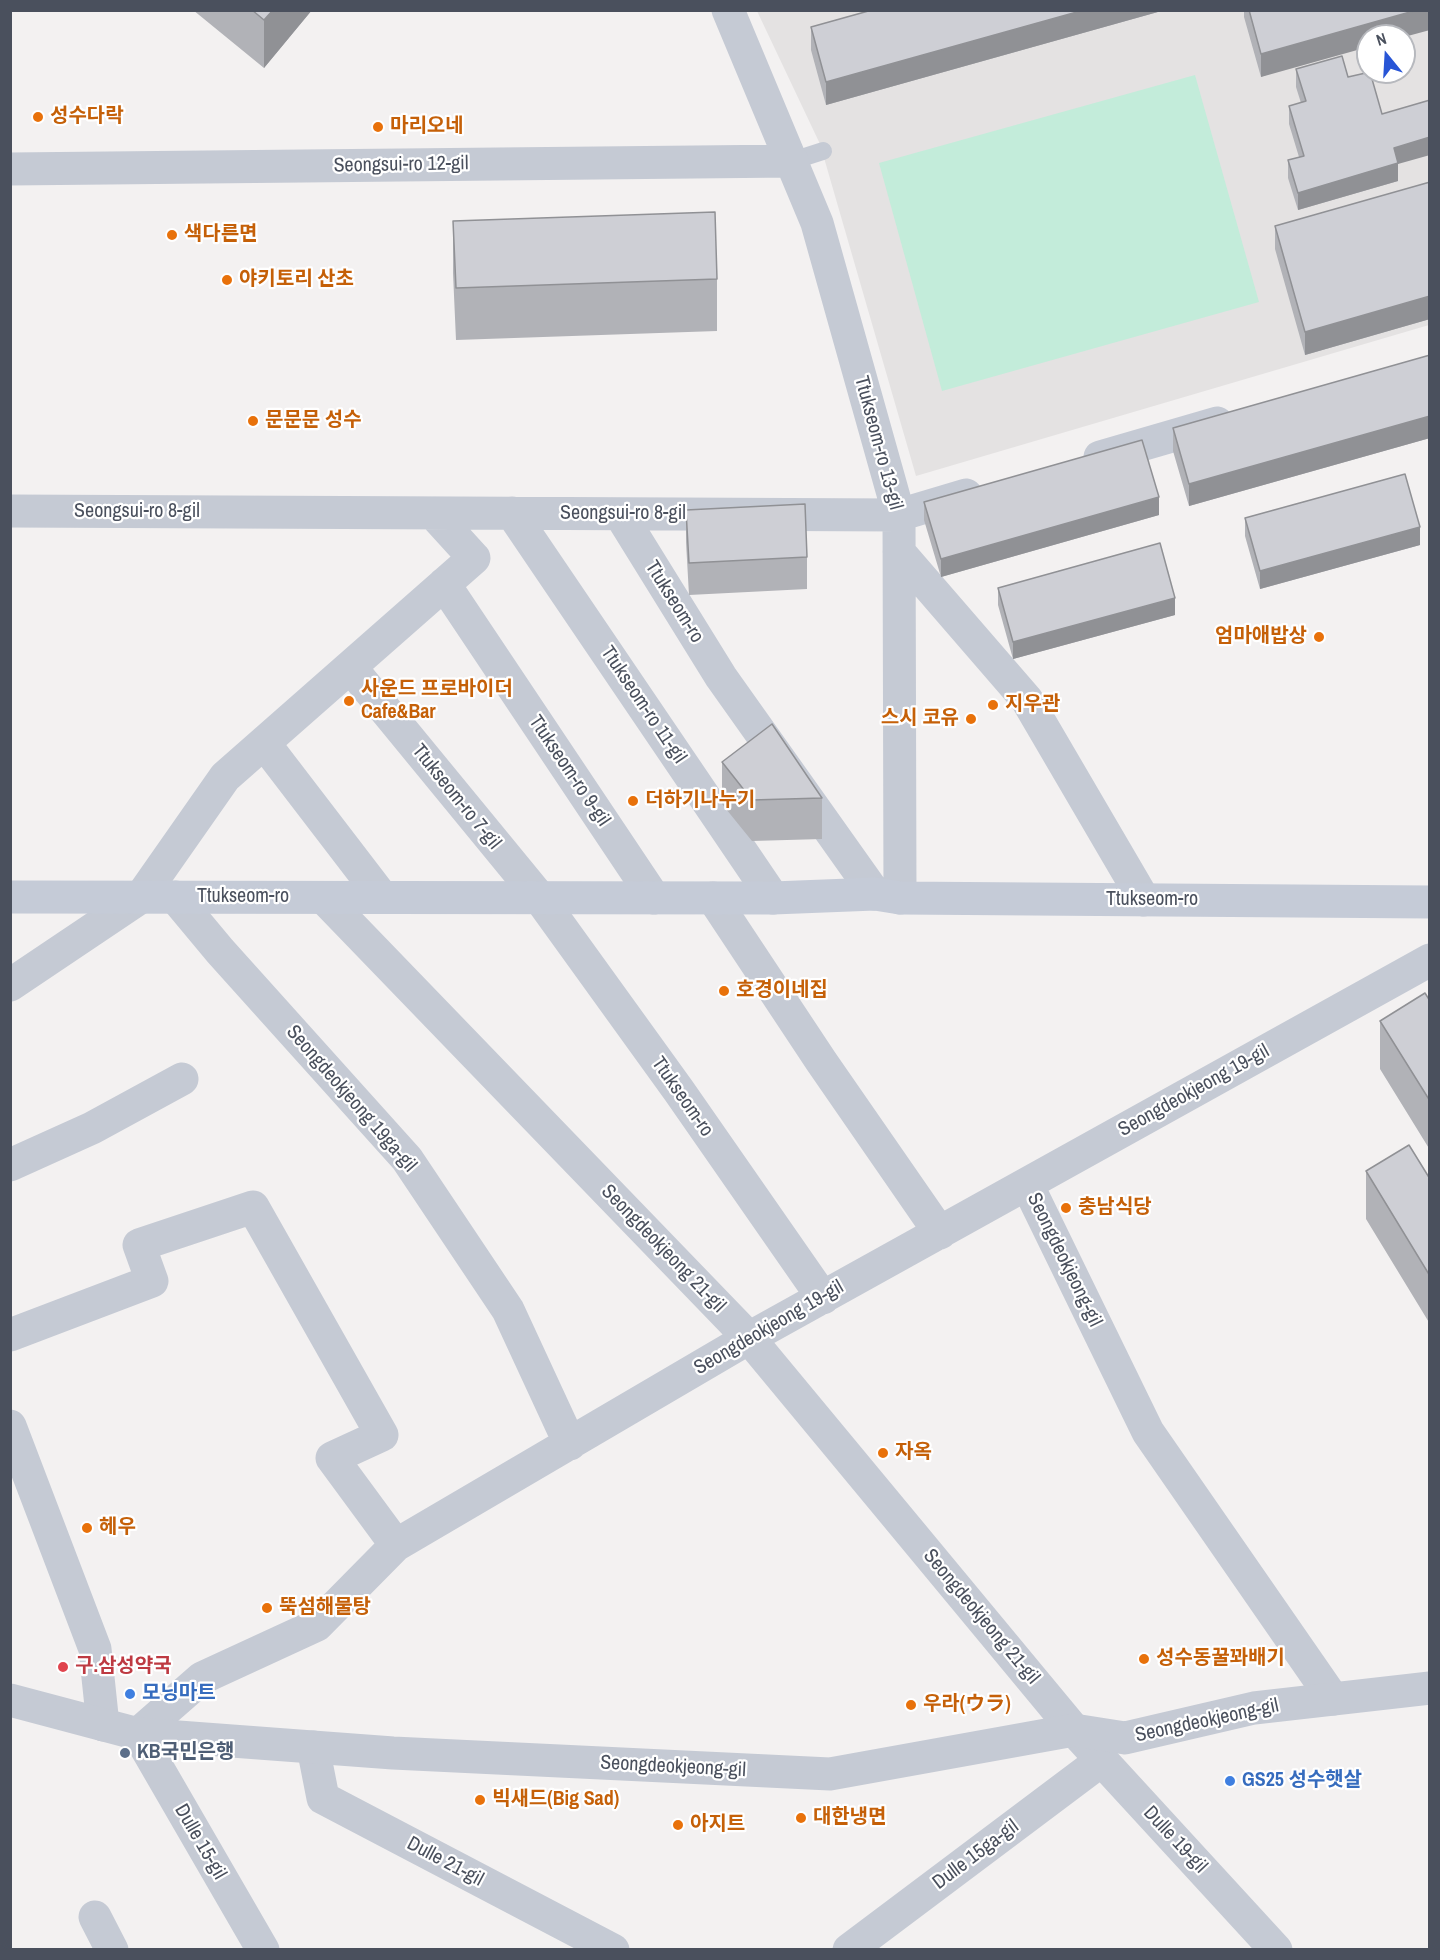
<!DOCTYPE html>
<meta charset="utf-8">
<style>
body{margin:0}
#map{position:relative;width:1440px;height:1960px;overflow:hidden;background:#f3f1f1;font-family:"Archivo Narrow",sans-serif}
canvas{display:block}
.frame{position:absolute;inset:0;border:12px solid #4a505d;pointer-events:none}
.north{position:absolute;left:1356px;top:24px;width:60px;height:60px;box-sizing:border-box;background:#fff;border:2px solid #b7b9be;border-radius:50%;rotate:342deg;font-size:16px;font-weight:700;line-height:24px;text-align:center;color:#4a505d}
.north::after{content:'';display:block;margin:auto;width:21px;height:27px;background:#2855d6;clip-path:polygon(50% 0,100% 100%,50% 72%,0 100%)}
</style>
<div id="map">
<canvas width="1440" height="1960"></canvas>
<div class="frame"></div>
<div class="north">N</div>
</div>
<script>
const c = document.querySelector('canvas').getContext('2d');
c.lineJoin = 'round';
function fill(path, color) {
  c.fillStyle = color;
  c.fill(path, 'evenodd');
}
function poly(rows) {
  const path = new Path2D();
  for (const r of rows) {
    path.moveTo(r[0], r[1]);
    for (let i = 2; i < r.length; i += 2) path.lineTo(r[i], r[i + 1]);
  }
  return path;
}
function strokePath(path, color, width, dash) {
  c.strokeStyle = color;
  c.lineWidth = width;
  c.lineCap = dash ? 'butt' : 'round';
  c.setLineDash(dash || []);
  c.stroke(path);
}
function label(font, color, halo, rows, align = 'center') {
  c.font = font + ' "Archivo Narrow","Noto Sans KR","Noto Sans JP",sans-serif';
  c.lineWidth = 4.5;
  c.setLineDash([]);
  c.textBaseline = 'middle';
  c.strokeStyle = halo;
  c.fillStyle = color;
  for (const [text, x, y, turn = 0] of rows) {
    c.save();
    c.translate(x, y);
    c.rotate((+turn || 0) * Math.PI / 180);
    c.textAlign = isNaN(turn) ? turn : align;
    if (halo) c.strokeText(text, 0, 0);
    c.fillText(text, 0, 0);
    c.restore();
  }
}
const education = poly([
 [757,11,1429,11,1429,325,916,476,820,144],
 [1368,36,1404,36,1404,72,1368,72]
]);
const green = poly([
 [1195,75,1259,302,942,391,879,163]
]);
const service = poly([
 [792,161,823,151]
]);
const minor = poly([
 [728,10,817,223,899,515,900,898],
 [10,169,792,161],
 [1100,457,1217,423],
 [10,511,899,515,966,495],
 [512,513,773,898],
 [620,514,721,677,875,894],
 [899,552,1027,700,1144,900],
 [444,584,654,898],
 [351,668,539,897,679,1091,823,1298],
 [264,743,382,897],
 [175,897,220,951,407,1159,508,1310,570,1444],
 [324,898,749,1338,1074,1730,1276,1950],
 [713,898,821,1061,940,1233],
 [10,985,141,897,225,777,474,558,433,513],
 [10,1165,92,1128,182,1079],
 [1027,1184,1148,1432,1333,1699],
 [10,1335,152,1281,139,1245,253,1207,382,1435,332,1458,396,1545],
 [10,1426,95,1649,103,1725],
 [313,1747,323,1798,613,1950],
 [95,1917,112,1950],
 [263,1950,138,1734,202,1678,317,1625,396,1545,749,1338,1430,960],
 [849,1950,1102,1760]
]);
const tertiary = poly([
 [10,1700,138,1734,393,1753,830,1774,1074,1730,1125,1738,1254,1708,1430,1688]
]);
const secondary = poly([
 [10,897,773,898,875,894,900,898,1430,902]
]);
const wall = poly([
 [193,10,312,10,264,68],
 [872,10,1165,10,826,105,811,50,811,27],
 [1244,10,1430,10,1261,77,1244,17],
 [1296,69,1348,77,1398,164,1398,181,1298,210,1288,178,1288,160,1299,157,1289,124,1289,106,1301,103,1296,87],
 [1430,182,1430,319,1305,355,1275,249,1275,226],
 [453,221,717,279,717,331,456,340,453,273],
 [1430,355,1430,438,1189,506,1173,451,1173,428],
 [924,502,1159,515,941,577,924,520],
 [686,510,807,557,807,589,689,595,686,542],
 [1245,518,1420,545,1260,589,1245,536],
 [998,588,1175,615,1013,659,998,605],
 [722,762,822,798,822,839,752,841,722,804],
 [1430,1001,1430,1150,1380,1069,1380,1021],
 [1366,1171,1430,1179,1430,1324,1366,1219]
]);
const shadedWall = poly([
 [273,10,312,10,264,68,264,20],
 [1084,10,1165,10,826,105,826,82],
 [1417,10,1430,10,1430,30,1404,37,1404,36,1368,36,1368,47,1261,77,1261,54],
 [1430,137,1430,155,1398,164,1398,181,1298,210,1298,193,1394,148],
 [1430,296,1430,319,1305,355,1305,332],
 [1430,416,1430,438,1189,506,1189,484],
 [1159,497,1159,515,941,577,941,559],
 [1420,527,1420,545,1260,589,1260,571],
 [1175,598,1175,615,1013,659,1013,642]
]);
const building = poly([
 [252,10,273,10,264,20,252,10],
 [872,10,1084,10,826,82,811,27,872,10],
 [1249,10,1417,10,1261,54,1249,10],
 [1342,56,1348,77,1370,72,1382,114,1430,100,1430,137,1394,148,1398,163,1298,193,1288,160,1304,156,1289,106,1306,101,1296,69,1342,56],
 [1430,182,1430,296,1305,332,1275,226,1430,182],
 [715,212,717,279,456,288,453,221,715,212],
 [1430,355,1430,416,1189,484,1173,428,1430,355],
 [1142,440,1159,497,941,559,924,502,1142,440],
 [1405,474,1420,527,1260,571,1245,518,1405,474],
 [805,504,807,557,689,563,686,510,805,504],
 [1160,543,1175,598,1013,642,998,588,1160,543],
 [772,724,822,798,752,800,722,762,772,724],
 [1425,993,1430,1001,1430,1101,1380,1021,1425,993],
 [1409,1145,1430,1179,1430,1276,1366,1171,1409,1145]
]);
const markers = [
 [38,117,6,"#e8710a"],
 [378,127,6,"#e8710a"],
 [172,235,6,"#e8710a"],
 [227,280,6,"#e8710a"],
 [253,421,6,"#e8710a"],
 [1319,637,6,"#e8710a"],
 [349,701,6,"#e8710a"],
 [993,705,6,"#e8710a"],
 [971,719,6,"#e8710a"],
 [633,801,6,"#e8710a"],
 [724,991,6,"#e8710a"],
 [1066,1208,6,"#e8710a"],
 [883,1453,6,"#e8710a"],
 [87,1528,6,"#e8710a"],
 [267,1608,6,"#e8710a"],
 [1144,1659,6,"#e8710a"],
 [63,1667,6,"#e0444e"],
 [130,1694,6,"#3f7fe0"],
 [911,1705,6,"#e8710a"],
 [125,1753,6,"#5c6f8a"],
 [1230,1781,6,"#3f7fe0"],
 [480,1800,6,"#e8710a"],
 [801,1818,6,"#e8710a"],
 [678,1825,6,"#e8710a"]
];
const foodNames = [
 ["성수다락",50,117],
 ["마리오네",390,127],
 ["색다른면",184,235],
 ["야키토리 산초",239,280],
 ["문문문 성수",265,421],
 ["엄마애밥상",1307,637,"right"],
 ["사운드 프로바이더",361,690],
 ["Cafe&Bar",361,713],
 ["지우관",1005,705],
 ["스시 코유",959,719,"right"],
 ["더하기나누기",645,801],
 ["호경이네집",736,991],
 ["충남식당",1078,1208],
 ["자옥",895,1453],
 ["헤우",99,1528],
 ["뚝섬해물탕",279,1608],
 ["성수동꿀꽈배기",1156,1659],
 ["우라(ウラ)",923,1705],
 ["빅새드(Big Sad)",492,1800],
 ["대한냉면",813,1818],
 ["아지트",690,1825]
];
const streetNames = [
 ["Seongsui-ro 12-gil",401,165,-1],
 ["Ttukseom-ro 13-gil",878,443,75],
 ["Seongsui-ro 8-gil",137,512],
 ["Seongsui-ro 8-gil",623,514],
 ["Ttukseom-ro",674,602,58],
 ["Ttukseom-ro 11-gil",643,705,56],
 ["Ttukseom-ro 9-gil",569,771,56],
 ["Ttukseom-ro 7-gil",456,797,51],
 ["Ttukseom-ro",243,897],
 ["Ttukseom-ro",1152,900],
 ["Seongdeokjeong 19-gil",1194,1091,-29],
 ["Ttukseom-ro",682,1097,55],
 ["Seongdeokjeong 19ga-gil",351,1099,49],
 ["Seongdeokjeong 21-gil",663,1249,46],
 ["Seongdeokjeong-gil",1064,1260,64],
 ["Seongdeokjeong 19-gil",769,1328,-30],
 ["Seongdeokjeong 21-gil",981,1617,50],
 ["Seongdeokjeong-gil",1207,1721,-12],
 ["Seongdeokjeong-gil",673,1767,3],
 ["Dulle 19-gil",1175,1840,47],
 ["Dulle 15-gil",200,1842,60],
 ["Dulle 15ga-gil",976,1855,-37],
 ["Dulle 21-gil",445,1862,28]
];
const healthNames = [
 ["구.삼성약국",75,1667]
];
const shopNames = [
 ["모닝마트",142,1694],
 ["GS25 성수햇살",1242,1781]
];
const serviceNames = [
 ["KB국민은행",137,1753]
];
fill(education, '#e4e2e2');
fill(green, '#c3ecda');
strokePath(service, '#c5cad4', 18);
strokePath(minor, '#c5cad4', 33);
strokePath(tertiary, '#c5cad4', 33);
strokePath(secondary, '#c5cbd7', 33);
fill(wall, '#b1b2b7');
fill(shadedWall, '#909195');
fill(building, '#cecfd5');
strokePath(building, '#909195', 1.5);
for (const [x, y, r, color] of markers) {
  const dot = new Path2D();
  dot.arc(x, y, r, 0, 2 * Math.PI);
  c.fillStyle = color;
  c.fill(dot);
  strokePath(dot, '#fff', 2);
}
label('bold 20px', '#c56008', '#fff', foodNames, 'left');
label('20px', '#4a505d', '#fff', streetNames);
label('bold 20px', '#be3a42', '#fff', healthNames, 'left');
label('bold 20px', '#366cbe', '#fff', shopNames, 'left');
label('bold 20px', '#4e5e75', '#fff', serviceNames, 'left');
</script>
